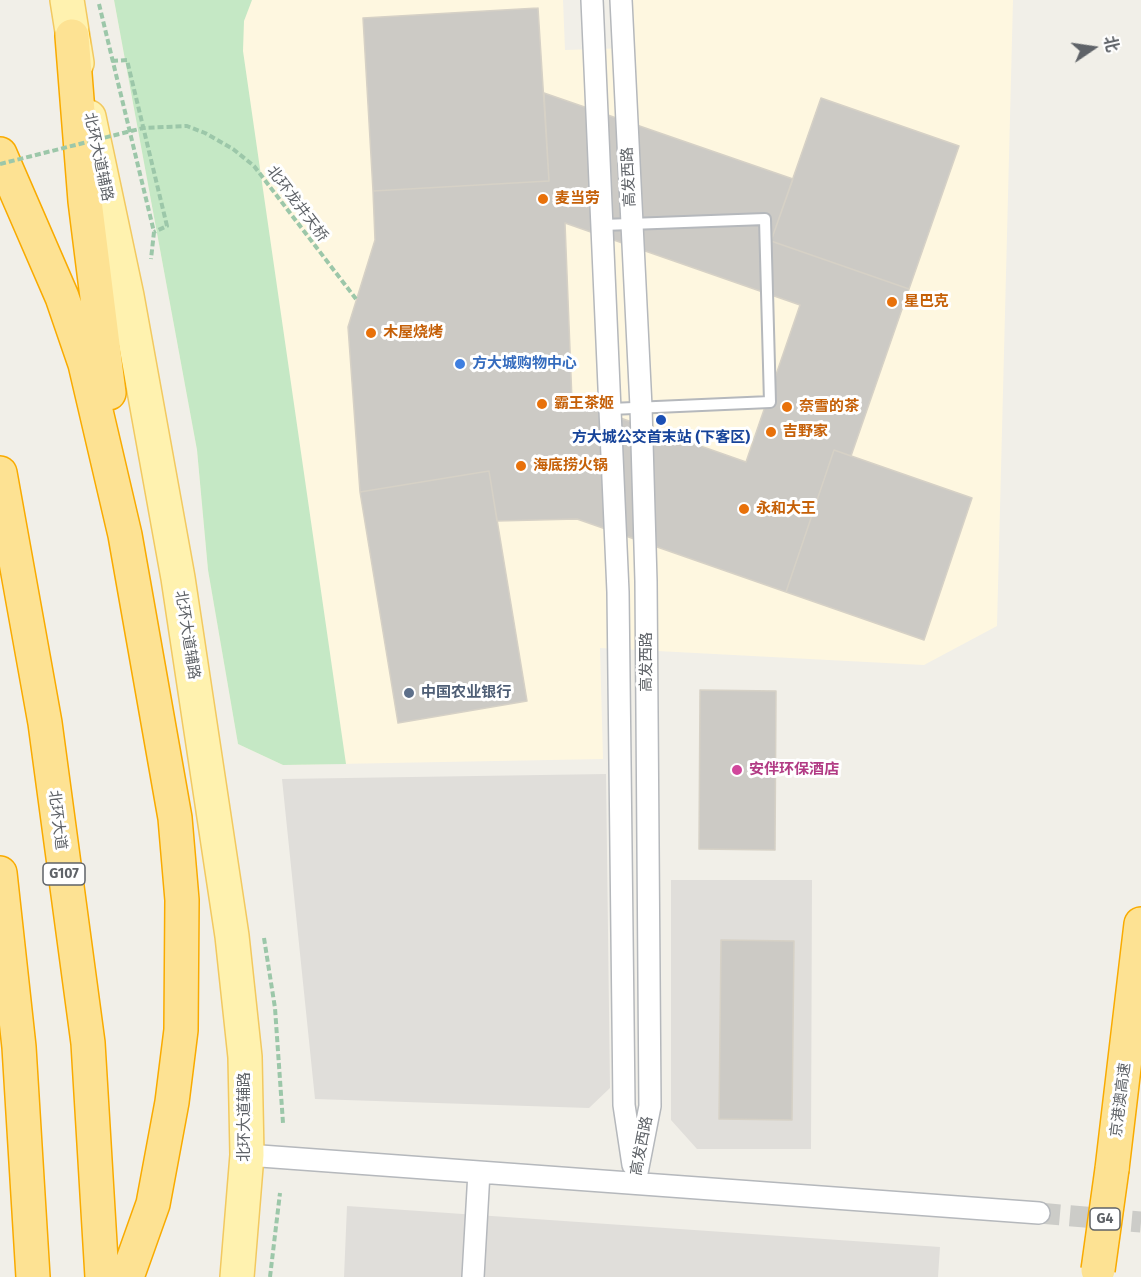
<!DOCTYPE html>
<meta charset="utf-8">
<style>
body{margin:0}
#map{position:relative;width:1141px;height:1277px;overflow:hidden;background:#f1efe8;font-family:"Fira Sans","Noto Sans SC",sans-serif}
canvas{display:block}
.north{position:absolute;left:1063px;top:18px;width:60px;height:60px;-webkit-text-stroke:4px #fff;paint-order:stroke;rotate:77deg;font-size:16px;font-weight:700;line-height:24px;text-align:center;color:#5f6368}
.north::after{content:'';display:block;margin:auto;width:21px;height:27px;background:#5f6368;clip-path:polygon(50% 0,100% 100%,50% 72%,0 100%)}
</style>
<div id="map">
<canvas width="1141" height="1277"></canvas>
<div class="north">北</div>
</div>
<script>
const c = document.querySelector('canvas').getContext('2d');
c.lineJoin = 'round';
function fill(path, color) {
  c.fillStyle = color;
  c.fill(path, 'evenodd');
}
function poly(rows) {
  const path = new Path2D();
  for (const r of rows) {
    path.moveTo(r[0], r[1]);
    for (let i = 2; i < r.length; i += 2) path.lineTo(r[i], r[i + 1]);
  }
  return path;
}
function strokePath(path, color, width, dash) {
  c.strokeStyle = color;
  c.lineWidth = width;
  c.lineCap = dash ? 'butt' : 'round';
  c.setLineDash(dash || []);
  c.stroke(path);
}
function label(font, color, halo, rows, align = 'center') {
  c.font = font + ' "Fira Sans","Noto Sans SC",sans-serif';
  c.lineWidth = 6;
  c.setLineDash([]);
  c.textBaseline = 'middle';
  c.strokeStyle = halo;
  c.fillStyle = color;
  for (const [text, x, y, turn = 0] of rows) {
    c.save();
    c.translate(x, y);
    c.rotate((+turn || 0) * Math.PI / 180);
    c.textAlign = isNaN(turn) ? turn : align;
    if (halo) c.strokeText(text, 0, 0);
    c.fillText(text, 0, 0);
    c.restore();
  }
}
const commercial = poly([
 [114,0,563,0,565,50,630,48,629,0,1013,0,997,626,924,665,600,648,603,759,283,765,238,744,208,570,197,450]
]);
const industrial = poly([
 [606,774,610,1088,589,1108,315,1099,282,779],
 [671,880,812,880,811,1149,697,1149,671,1120],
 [347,1206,940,1247,938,1277,344,1277]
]);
const green = poly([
 [114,0,252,0,244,21,243,51,346,764,283,765,238,744,208,570,197,450]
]);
const building = poly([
 [538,8,549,181,373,191,363,18,538,8],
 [544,93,793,179,771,241,909,289,851,456,834,450,786,592,577,519,497,521,489,471,360,492,348,327,375,240,373,191,549,181,544,93],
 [565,223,800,305,746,462,572,401,565,223],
 [821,98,959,146,909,289,771,241,821,98],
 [834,450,972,498,924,640,786,592,834,450],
 [489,471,527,701,398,723,360,492,489,471],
 [700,690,776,691,775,850,699,849,700,690],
 [721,940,794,941,792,1120,719,1119,721,940]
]);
const streetTunnel = poly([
 [1039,1213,1141,1222]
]);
const path = poly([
 [99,4,154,232,151,259],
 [112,61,127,60,167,226,154,232],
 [264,938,275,1008,283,1123],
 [270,1277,280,1193]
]);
const lane = poly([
 [603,225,765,219,770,402,611,409]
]);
const street = poly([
 [592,0,618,592,624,1105,633,1165],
 [621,0,641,407,646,581,650,1106,635,1183],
 [247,1155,1039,1213],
 [473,1277,479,1172]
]);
const primary = poly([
 [67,0,77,63],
 [89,117,127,296,178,578,232,936,245,1057,247,1155,237,1277]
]);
const highway = poly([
 [72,36,85,201,109,393],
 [0,154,62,297,85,364,125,535,175,818,182,900,181,1030,172,1102,153,1204,127,1277],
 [0,473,45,723,88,1043,102,1277],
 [0,873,19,1047,33,1277],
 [1112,1169,1141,924]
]);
const pathBridge = poly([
 [0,164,143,128,187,126,205,133,233,149,254,166,356,299]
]);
const highwayBridge = poly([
 [1098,1270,1112,1169]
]);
const markers = [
 [543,199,6,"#e8710a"],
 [892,302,6,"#e8710a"],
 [371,333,6,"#e8710a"],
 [460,364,6,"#3f7fe0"],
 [542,404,6,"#e8710a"],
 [787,407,6,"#e8710a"],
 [661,420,6,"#1a4fb4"],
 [771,432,6,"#e8710a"],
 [521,466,6,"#e8710a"],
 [744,509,6,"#e8710a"],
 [409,693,6,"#5c6f8a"],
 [737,770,6,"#d1479c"]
];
const shields = [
 [64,874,42],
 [1105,1219,30]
];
const shieldNames = [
 ["G107",64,874],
 ["G4",1105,1219]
];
const streetNames = [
 ["北环大道辅路",98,157,78],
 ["高发西路",629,177,-93],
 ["北环龙井天桥",297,204,53],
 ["北环大道辅路",187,635,81],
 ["高发西路",647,662,-90],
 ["北环大道",57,820,83],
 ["京港澳高速",1121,1100,-83],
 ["北环大道辅路",245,1117,-90],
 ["高发西路",642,1146,-79]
];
const foodNames = [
 ["麦当劳",555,199],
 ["星巴克",904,302],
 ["木屋烧烤",383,333],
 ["霸王茶姬",554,404],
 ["奈雪的茶",799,407],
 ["吉野家",783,432],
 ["海底捞火锅",533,466],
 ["永和大王",756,509]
];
const shopNames = [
 ["方大城购物中心",472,364]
];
const transitNames = [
 ["方大城公交首末站 (下客区)",661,438]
];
const serviceNames = [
 ["中国农业银行",421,693]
];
const hotelNames = [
 ["安伴环保酒店",749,770]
];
fill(commercial, '#fef7e0');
fill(industrial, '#e0deda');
fill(green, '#c5e8c5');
fill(building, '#cccac5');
strokePath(building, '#d6d1c6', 1.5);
strokePath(streetTunnel, '#ccccc8', 21, [21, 10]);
strokePath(lane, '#b5b8bc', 14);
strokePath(street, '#b5b8bc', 24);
strokePath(primary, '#f2c960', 36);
strokePath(highway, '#f9ab00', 36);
strokePath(path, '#9cc7a9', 4, [6, 3]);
strokePath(lane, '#fff', 10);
strokePath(street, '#fff', 21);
strokePath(primary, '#fff2af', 33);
strokePath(highway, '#fde293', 33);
strokePath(highwayBridge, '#f9ab00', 36, []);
strokePath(pathBridge, '#9cc7a9', 4, [6, 3]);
strokePath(highwayBridge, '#fde293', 33);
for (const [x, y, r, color] of markers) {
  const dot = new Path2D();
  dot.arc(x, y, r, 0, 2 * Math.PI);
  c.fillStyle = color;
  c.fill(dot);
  strokePath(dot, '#fff', 2);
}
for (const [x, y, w] of shields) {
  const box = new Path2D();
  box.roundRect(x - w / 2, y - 11, w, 22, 4.5);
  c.fillStyle = '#fff';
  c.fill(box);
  strokePath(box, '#5f6368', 1.5);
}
label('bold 14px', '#5f6368', null, shieldNames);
label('15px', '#5f6368', '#fff', streetNames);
label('bold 15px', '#c56008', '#fff', foodNames, 'left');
label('bold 15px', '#366cbe', '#fff', shopNames, 'left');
label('bold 15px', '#164399', '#fff', transitNames);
label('bold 15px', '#4e5e75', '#fff', serviceNames, 'left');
label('bold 15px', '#b23c85', '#fff', hotelNames, 'left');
</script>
